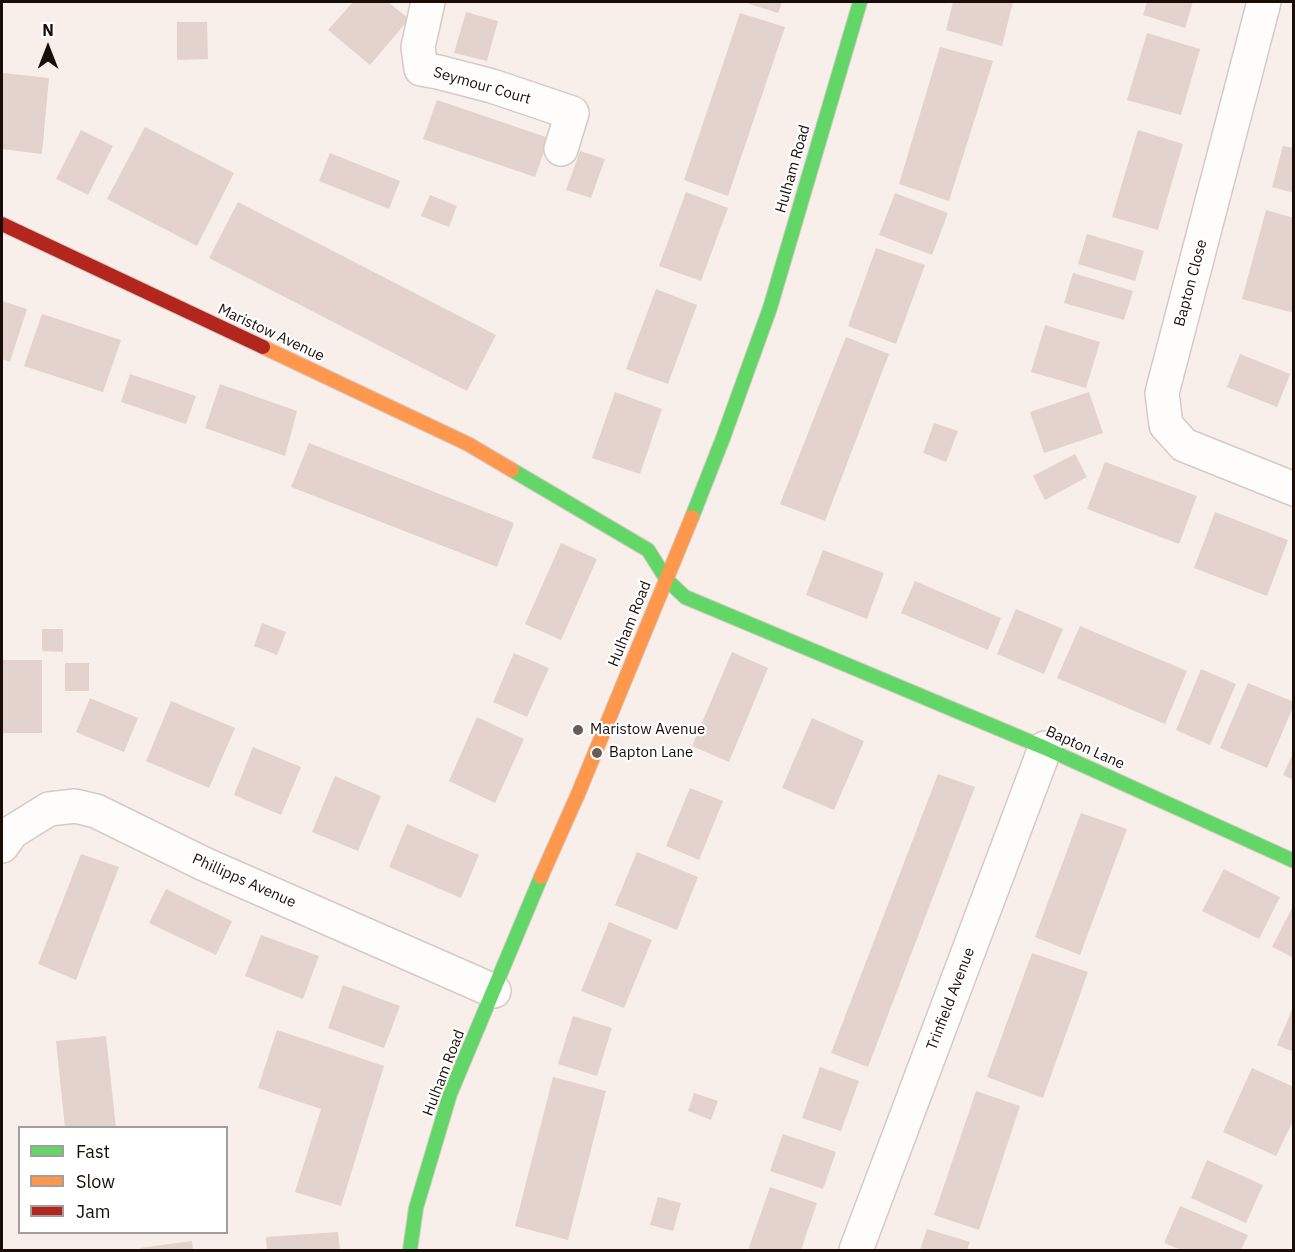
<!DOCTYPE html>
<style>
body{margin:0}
#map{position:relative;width:1295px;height:1252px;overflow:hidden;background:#f8efeb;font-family:"IBM Plex Sans",sans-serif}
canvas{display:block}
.frame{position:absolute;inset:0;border:3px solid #1a0d08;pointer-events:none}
.legend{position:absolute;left:18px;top:1126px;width:210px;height:108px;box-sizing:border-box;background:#fff;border:2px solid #a39e9c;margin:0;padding:8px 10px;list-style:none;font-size:18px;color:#1a0d08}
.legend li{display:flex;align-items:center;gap:12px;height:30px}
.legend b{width:30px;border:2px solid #a39e9c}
.north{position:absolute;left:18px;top:18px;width:60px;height:60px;-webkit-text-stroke:4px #fff;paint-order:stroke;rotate:0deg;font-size:16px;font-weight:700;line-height:24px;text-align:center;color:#1a0d08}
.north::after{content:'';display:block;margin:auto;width:21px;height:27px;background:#1a0d08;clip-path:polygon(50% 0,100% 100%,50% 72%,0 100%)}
</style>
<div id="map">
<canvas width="1295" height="1252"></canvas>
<div class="frame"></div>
<ul class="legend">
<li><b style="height:8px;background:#63d668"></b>Fast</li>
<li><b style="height:8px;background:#ff974d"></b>Slow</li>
<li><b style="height:8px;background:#b3261e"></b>Jam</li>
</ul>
<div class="north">N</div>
</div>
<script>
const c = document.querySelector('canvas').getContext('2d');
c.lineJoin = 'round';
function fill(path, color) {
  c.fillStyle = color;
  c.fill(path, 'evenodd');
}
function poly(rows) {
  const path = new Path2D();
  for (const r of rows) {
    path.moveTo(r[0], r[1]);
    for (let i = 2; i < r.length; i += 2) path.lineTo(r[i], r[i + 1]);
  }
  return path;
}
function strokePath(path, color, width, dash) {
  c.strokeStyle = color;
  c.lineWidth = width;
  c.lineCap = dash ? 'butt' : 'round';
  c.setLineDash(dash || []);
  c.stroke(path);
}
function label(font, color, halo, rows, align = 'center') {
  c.font = font + ' "IBM Plex Sans",sans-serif';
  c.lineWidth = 4.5;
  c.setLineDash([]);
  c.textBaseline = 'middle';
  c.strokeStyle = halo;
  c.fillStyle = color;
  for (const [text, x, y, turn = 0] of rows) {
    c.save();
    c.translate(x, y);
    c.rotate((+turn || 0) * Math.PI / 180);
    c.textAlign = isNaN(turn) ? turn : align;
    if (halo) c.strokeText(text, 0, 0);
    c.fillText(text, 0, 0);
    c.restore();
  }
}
const building = poly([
 [353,2,388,2,409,19,370,65,328,30],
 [743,2,782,2,778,13],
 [953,2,1013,2,1002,46,946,30],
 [1147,2,1193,2,1185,28,1143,15],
 [466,12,498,21,487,61,454,53],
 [740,13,785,27,728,196,684,180],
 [177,22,207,22,208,59,177,60],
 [1147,33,1200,49,1181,115,1127,100],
 [940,47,993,61,949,201,899,184],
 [3,73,49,78,42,154,2,149],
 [437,100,549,138,535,177,423,139],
 [145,127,234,173,197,246,107,199],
 [81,130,113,146,88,195,56,179],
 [1138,130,1183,144,1158,230,1112,217],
 [1283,146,1294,148,1294,193,1272,187],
 [580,151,605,159,591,198,566,190],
 [330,153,400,181,389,209,319,181],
 [686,192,728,208,701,281,659,266],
 [895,193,948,213,932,255,879,235],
 [430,195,457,206,449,227,421,216],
 [238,202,496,335,467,391,209,258],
 [1266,210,1294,218,1294,313,1242,299],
 [1087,234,1144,251,1135,281,1078,264],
 [876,248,925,265,896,344,848,326],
 [1073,273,1133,291,1124,320,1064,303],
 [656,289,697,305,668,384,626,369],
 [2,301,27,309,10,362,2,359],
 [42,314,121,340,103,392,24,366],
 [1045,325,1100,342,1086,388,1031,372],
 [846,337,889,354,825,521,780,504],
 [1240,354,1290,374,1277,407,1227,387],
 [130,374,196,396,186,424,121,402],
 [220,384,297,411,285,456,205,428],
 [615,392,662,409,640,474,592,458],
 [1089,392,1103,433,1044,453,1030,412],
 [934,423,958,431,946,462,923,453],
 [309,443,514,523,497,567,291,487],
 [1075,454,1087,477,1045,500,1033,476],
 [1105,462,1197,496,1179,544,1087,509],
 [1215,512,1288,540,1267,596,1194,568],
 [561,543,597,559,561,640,525,624],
 [823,550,884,573,867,619,806,595],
 [915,581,1001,618,988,650,901,613],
 [1016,609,1063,629,1044,674,997,654],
 [262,623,286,632,277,655,254,646],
 [1080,626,1187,671,1165,724,1057,678],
 [42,629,63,629,63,652,42,651],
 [732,652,768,668,729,762,692,746],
 [514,653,549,668,527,717,493,702],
 [2,660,42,660,42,733,2,733],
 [65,663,89,663,89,691,65,691],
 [1201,669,1236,684,1210,745,1176,730],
 [1248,683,1294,702,1294,705,1267,768,1220,748],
 [90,698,138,718,124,752,76,732],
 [171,701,235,728,209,788,146,761],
 [477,717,524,739,495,803,449,781],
 [812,718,864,741,834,810,782,788],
 [253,747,301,767,281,815,234,795],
 [1294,751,1294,780,1283,775],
 [938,774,975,787,868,1067,831,1053],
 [335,776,381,796,358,851,312,832],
 [690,788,723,801,699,860,666,846],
 [1081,813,1127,829,1080,955,1035,937],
 [407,824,479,855,461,898,389,867],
 [637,852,698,877,677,930,615,905],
 [81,854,119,867,76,980,38,964],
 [1224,869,1280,897,1259,939,1202,911],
 [166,889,232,921,216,955,149,923],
 [1292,908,1294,909,1294,958,1272,947],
 [609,922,652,940,624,1008,581,991],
 [261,935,319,956,303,999,245,976],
 [1032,953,1088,972,1043,1098,987,1077],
 [343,985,400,1006,384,1048,328,1028],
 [1294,1005,1294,1052,1277,1045],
 [573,1016,612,1028,597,1076,558,1064],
 [277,1030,384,1066,341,1206,295,1192,321,1109,258,1088],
 [106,1036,116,1128,65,1128,56,1041],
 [820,1067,859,1081,841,1131,802,1118],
 [1252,1068,1294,1087,1294,1119,1276,1156,1223,1132],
 [553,1077,606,1091,568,1240,515,1226],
 [976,1091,1020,1106,979,1230,934,1215],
 [694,1093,718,1101,711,1120,688,1111],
 [783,1134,836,1152,823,1189,770,1171],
 [1207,1160,1263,1185,1246,1223,1191,1198],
 [770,1187,817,1203,801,1250,748,1250],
 [658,1197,681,1203,673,1231,650,1225],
 [1180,1206,1248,1235,1241,1250,1181,1250,1164,1243],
 [927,1229,970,1242,967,1250,920,1250],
 [338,1232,340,1250,267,1250,266,1237],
 [192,1241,193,1250,140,1250,140,1248]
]);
const street = poly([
 [428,2,418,47,421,69,438,72,492,86,572,113,561,149],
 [1264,2,1162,393,1166,425,1184,445,1294,489],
 [2,846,12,832,49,809,75,806,96,811,204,864,494,991],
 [856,1250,1045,748]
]);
const fast = poly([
 [512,470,648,550,667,580,685,597,1045,748,1294,861],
 [692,517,723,438,770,308,860,2],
 [410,1250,416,1208,450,1094,541,877]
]);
const slow = poly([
 [263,347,468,444,512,470],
 [541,877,578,794,692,517]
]);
const jam = poly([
 [2,224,263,347]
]);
const markers = [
 [578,730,6,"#685c57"],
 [597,753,6,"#685c57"]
];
const streetNames = [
 ["Seymour Court",482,86,16],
 ["Hulham Road",793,169,-74],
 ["Bapton Close",1191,283,-75],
 ["Maristow Avenue",271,333,25],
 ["Hulham Road",630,624,-68],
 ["Bapton Lane",1085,748,24],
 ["Phillipps Avenue",244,881,24],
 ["Trinfield Avenue",951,999,-69],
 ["Hulham Road",444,1073,-69]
];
const poiNames = [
 ["Maristow Avenue",590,730],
 ["Bapton Lane",609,753]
];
fill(building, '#e3d3cc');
strokePath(street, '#d5cac5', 36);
strokePath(fast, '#d5cac5', 16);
strokePath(slow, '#d5cac5', 16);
strokePath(jam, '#d5cac5', 16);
strokePath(street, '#fefdfc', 33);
strokePath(fast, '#63d668', 14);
strokePath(slow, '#ff974d', 14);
strokePath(jam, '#b3261e', 14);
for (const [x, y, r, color] of markers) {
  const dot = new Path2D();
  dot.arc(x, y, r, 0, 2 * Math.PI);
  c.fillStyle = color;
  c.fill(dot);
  strokePath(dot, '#fff', 2);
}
label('15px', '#1a0d08', '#fff', streetNames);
label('15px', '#1a0d08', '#fff', poiNames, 'left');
</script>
